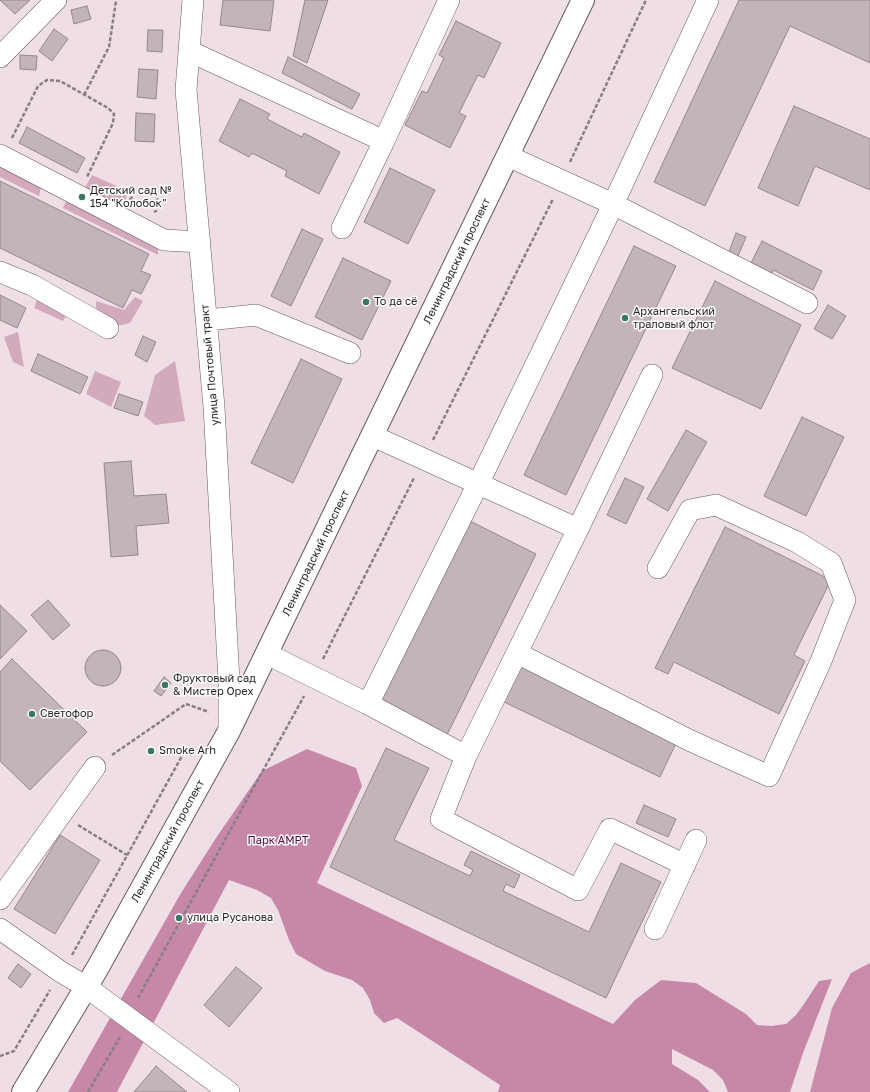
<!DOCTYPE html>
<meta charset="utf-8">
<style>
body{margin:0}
canvas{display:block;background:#efdee6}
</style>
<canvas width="870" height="1092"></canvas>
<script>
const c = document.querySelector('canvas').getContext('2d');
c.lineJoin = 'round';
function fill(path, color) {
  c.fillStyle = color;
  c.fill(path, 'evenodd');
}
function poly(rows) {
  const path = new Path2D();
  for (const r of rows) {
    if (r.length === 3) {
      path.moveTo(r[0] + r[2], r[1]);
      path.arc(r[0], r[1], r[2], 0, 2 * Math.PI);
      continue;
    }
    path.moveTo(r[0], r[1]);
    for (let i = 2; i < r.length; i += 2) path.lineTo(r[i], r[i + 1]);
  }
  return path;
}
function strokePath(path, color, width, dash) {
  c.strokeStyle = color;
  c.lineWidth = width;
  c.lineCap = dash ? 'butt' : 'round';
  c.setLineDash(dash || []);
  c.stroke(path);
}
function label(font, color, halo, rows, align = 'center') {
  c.font = font + ' "Golos Text",sans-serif';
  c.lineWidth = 3;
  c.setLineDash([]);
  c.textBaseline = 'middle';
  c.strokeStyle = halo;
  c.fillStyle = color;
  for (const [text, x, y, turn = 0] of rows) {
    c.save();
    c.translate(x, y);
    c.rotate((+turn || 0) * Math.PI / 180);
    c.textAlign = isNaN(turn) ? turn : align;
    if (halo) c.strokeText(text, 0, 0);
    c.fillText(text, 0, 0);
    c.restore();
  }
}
const green = poly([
 [0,163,42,183,39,196,0,177],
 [92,175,128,191,125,202,114,207,86,191,86,186],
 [68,197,158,247,158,255,63,208],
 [39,295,69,310,63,321,34,308],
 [135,297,143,301,130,323,122,325,112,325,96,310,96,301,124,310],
 [18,332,24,367,13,362,4,337],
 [175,361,185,421,155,425,144,416,155,375],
 [95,371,121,382,111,407,86,394]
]);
const forest = poly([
 [307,749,356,768,362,786,317,883,613,1024,635,1000,661,980,696,983,746,1014,757,1025,771,1026,786,1024,796,1015,804,1004,819,981,832,979,803,1053,790,1092,728,1092,723,1080,713,1070,672,1049,672,1064,698,1080,710,1092,498,1092,500,1085,397,1018,384,1023,374,1013,370,1000,363,988,352,980,325,971,296,954,289,940,278,910,271,898,257,890,229,880,117,1092,68,1092,181,893,216,838,262,771]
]);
const water = poly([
 [870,963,870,1092,810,1092,832,1008,851,973]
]);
const building = poly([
 [0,0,30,0,15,14,0,0],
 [223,0,274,0,270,31,220,25,223,0],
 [305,0,328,0,307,63,293,56,305,0],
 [739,0,870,0,870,63,790,26,705,206,654,182,739,0],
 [87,6,91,19,74,24,71,10,87,6],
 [456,21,501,43,484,78,478,75,459,113,466,116,450,148,405,125,422,91,427,93,444,58,439,55,456,21],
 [54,29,68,39,52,61,39,51,54,29],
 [148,30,163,30,162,52,147,51,148,30],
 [20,55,37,56,36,70,20,69,20,55],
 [288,57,360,94,352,109,282,73,288,57],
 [139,69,158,70,156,99,137,97,139,69],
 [240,99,270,114,267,119,302,137,304,133,340,152,319,194,285,176,287,171,252,153,249,157,219,141,240,99],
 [794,106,870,139,870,190,815,166,798,206,758,188,794,106],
 [136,113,155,114,154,142,135,141,136,113],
 [27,127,85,158,77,173,19,143,27,127],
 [390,168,435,190,408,244,364,222,390,168],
 [0,181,149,254,141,271,151,275,141,294,132,290,123,308,0,248,0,181],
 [302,229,323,239,291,306,271,296,302,229],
 [736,233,746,237,736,261,727,257,736,233],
 [762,241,822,271,813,290,773,270,770,277,749,267,762,241],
 [634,246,676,266,566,495,524,475,634,246],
 [343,258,391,281,362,340,315,317,343,258],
 [715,281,801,325,761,409,672,368,715,281],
 [0,295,26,308,17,328,0,320,0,295],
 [828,305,846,316,832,339,814,329,828,305],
 [143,336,156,342,147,362,135,355,143,336],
 [38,354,88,377,80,394,31,371,38,354],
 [301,359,342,379,293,483,251,463,301,359],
 [119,394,143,402,138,416,114,408,119,394],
 [802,417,844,437,806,516,764,496,802,417],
 [686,430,707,442,668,511,647,499,686,430],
 [131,461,134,496,166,494,169,523,136,526,138,555,111,557,104,463,131,461],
 [625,478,644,487,626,524,607,515,625,478],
 [468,520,536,554,446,737,378,704,468,520],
 [725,527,831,580,794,655,805,661,779,714,674,662,668,674,655,668,725,527],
 [48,600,70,625,53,640,31,615,48,600],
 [0,605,27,631,0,659,0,605],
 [103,668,18],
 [12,659,87,732,30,790,0,761,0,672,12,659],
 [520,663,678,739,660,777,502,701,520,663],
 [164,677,171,683,161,696,154,691,164,677],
 [386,748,429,768,394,840,470,876,473,870,464,865,471,851,520,875,514,888,506,884,503,891,589,932,621,863,661,882,606,998,330,867,386,748],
 [644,805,676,819,668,837,636,823,644,805],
 [60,835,100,860,55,934,14,909,60,835],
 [18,964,31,974,21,988,8,978,18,964],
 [236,967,262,988,229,1027,204,1005,236,967],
 [156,1066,164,1073,187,1092,134,1092,156,1066]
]);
const path = poly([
 [84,95,109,47,116,1],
 [12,138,38,86,47,80,60,81,108,108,114,114,113,123,87,177],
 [570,162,646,0],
 [130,200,135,192,146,189,155,194,158,202,156,211,154,212],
 [433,440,553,199],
 [323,659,414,478],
 [112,755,186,704,209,712],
 [78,825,127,855],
 [72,955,187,747],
 [138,998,304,696],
 [0,1056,14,1051,50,990],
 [88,1092,120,1037]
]);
const minor = poly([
 [193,0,186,90,214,407,229,681,229,731],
 [189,51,384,141,342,228],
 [0,57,56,0],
 [384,141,449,0],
 [0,155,164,240,200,242],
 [508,156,613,204,807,303],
 [0,272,32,285,108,328],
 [207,320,256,315,350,353],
 [652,375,578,529,466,756,441,819,578,890,610,829,685,865],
 [373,436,578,529],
 [517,653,691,741,769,776,821,661,845,600,831,563,797,542,716,505,690,510,658,568],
 [267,654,368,704,466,756],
 [368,704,481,478,609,213,708,0],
 [0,899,95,767],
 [0,929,61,972,85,986,229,1092],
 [655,929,696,840]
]);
const major = poly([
 [23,1092,97,969,229,731,583,0]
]);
const markers = [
 [82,197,4,"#3b7863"],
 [366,302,4,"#3b7863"],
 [625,318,4,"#3b7863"],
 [165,685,4,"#3b7863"],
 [32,714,4,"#3b7863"],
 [151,751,4,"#3b7863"],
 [179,918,4,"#3b7863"]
];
const poiNames = [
 ["Детский сад №",90,191],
 ["154 \"Колобок\"",90,204],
 ["То да сё",374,302],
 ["Архангельский",633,312],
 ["траловый флот",633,325],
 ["Фруктовый сад",173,679],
 ["& Мистер Орех",173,692],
 ["Светофор",40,714],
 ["Smoke Arh",159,751],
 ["улица Русанова",187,918]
];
const streetNames = [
 ["Ленинградский проспект",457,261,-64],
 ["улица Почтовый тракт",210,365,-95],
 ["Ленинградский проспект",316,553,-64],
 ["Ленинградский проспект",168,841,-61]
];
const parkNames = [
 ["Парк АМРТ",278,841]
];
fill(green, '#d3a9bd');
fill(forest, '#c788a7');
fill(water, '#ca8aa9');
fill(building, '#c3b3ba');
strokePath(building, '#96878e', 1);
strokePath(minor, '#685960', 22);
strokePath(major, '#685960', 24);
strokePath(path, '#897e83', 2.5, [4, 2]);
strokePath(minor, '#fff', 21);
strokePath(major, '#fff', 22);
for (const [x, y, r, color] of markers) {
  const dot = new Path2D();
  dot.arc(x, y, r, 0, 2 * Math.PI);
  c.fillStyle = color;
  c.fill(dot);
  strokePath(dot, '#fff', 1.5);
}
label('11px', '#251f22', '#fff', poiNames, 'left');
label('11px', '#251f22', '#fff', streetNames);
label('11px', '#510435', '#fff', parkNames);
</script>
